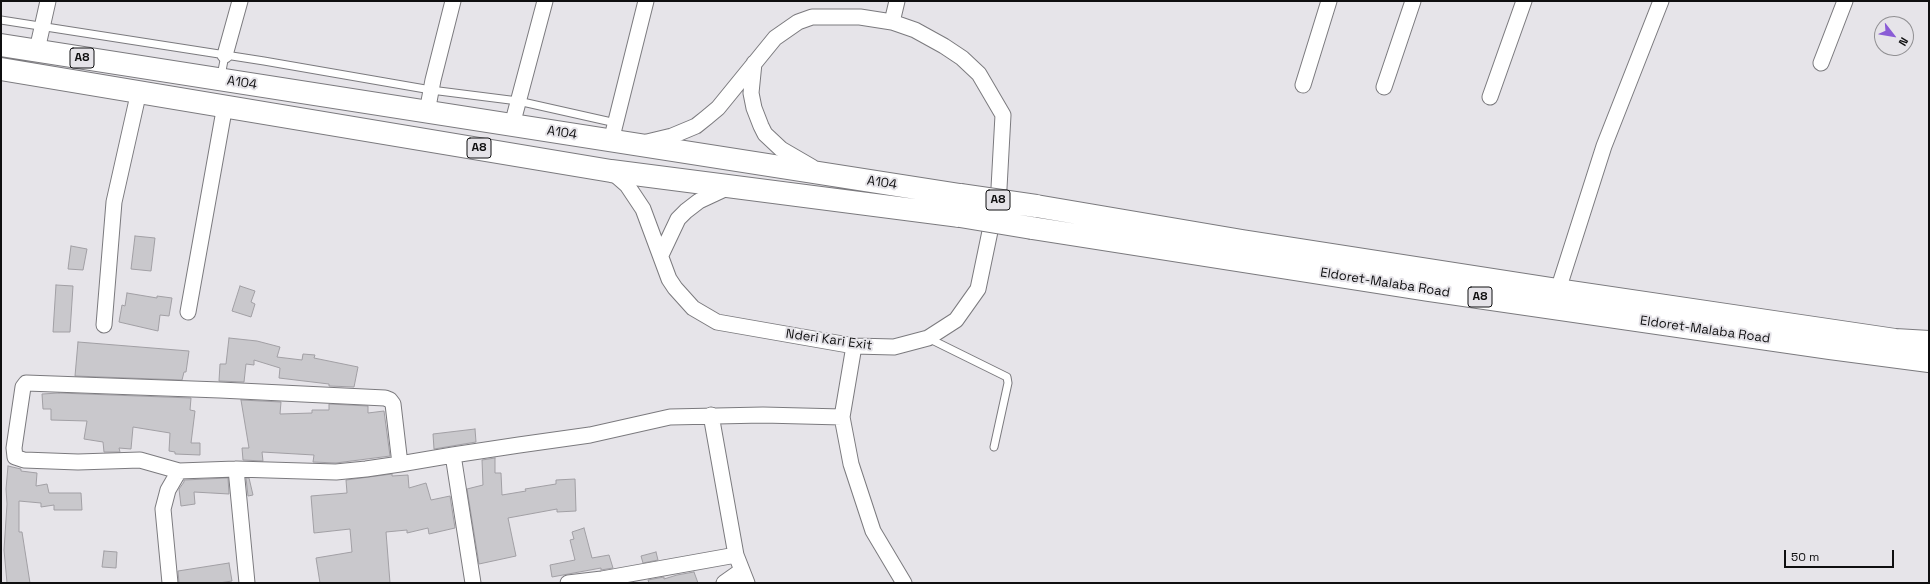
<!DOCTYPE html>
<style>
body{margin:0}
#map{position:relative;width:1930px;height:584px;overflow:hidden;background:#e6e4e9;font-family:"Space Grotesk",sans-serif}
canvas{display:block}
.frame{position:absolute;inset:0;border:2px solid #0f0f10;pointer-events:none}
.north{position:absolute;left:1874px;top:16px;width:40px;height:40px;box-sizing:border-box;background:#e6e4e9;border:1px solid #908f92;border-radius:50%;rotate:121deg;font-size:11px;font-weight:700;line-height:16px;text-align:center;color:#0f0f10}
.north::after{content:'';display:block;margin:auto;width:14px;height:18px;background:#8a5cd6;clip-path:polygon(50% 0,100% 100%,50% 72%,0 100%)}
.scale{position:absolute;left:1784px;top:550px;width:110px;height:18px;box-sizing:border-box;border:2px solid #0f0f10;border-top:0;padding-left:5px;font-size:12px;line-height:14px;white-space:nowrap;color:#0f0f10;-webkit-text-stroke:3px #e6e4e9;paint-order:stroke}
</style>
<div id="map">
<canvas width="1930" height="584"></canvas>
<div class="frame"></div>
<div class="north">N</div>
<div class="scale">50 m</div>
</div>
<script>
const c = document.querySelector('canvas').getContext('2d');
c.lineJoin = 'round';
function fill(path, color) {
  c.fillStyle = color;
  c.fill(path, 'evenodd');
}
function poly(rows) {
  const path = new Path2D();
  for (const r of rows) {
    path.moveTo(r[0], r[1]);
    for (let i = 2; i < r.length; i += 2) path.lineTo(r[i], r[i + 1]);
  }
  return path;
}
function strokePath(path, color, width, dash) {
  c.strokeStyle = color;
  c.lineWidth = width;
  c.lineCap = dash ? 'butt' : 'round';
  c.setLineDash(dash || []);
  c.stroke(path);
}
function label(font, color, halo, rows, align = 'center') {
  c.font = font + ' "Space Grotesk",sans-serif';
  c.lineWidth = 4;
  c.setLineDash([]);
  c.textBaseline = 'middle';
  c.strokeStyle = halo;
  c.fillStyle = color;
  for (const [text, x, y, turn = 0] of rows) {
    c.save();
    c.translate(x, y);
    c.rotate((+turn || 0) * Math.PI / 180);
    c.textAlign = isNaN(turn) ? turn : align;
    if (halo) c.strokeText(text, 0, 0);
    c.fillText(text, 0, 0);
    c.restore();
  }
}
const building = poly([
 [135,236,155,238,151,271,131,269,135,236],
 [71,246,87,249,83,270,68,269,71,246],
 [56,285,73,286,70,332,53,332,56,285],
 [240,286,255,291,251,302,255,304,251,317,232,311,240,286],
 [127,293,157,298,157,296,172,298,169,316,160,315,158,331,119,322,122,305,125,306,127,293],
 [229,338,257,341,280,347,277,357,302,360,303,354,315,355,314,358,358,367,354,387,329,386,329,384,279,378,280,368,254,360,254,365,246,364,244,382,219,381,220,364,226,364,229,338],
 [78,342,189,351,186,372,184,372,182,380,75,376,78,342],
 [59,393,191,398,190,410,195,411,191,443,200,443,200,455,175,454,175,452,169,451,170,433,133,427,131,449,119,448,120,452,104,452,103,442,84,439,87,421,51,420,51,409,43,409,42,394,59,393],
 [241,400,281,402,280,414,312,413,312,410,329,410,329,404,368,406,368,413,384,411,390,456,336,463,313,462,314,455,262,452,263,461,243,460,242,448,249,448,241,400],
 [475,429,476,442,434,449,433,434,475,429],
 [495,458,495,473,501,473,502,495,526,491,525,489,556,484,556,480,575,479,576,511,557,512,557,509,508,518,516,556,479,564,467,489,483,485,482,460,495,458],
 [8,466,21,469,21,471,37,473,36,486,47,484,49,493,81,493,82,510,54,510,54,505,41,507,41,503,19,501,19,532,22,532,30,583,7,583,4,550,7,504,6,489,8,466],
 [392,474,392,476,408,475,409,488,426,483,431,500,450,496,455,528,429,534,428,528,407,533,407,530,386,532,390,583,320,583,316,558,352,552,350,529,314,533,311,496,347,493,346,480,392,474],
 [228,478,229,494,194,492,195,504,181,506,179,489,184,482,184,480,228,478],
 [246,478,249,478,253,495,248,496,246,478],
 [584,528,592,558,609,555,613,568,601,570,601,568,552,577,550,565,575,560,570,540,574,539,572,532,584,528],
 [104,551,117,552,116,568,102,567,104,551],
 [656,552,658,560,643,563,641,556,656,552],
 [229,563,232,581,219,583,179,583,178,571,229,563],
 [694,572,698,583,649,583,648,580,664,577,664,579,677,575,694,572]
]);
const lane = poly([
 [1,20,264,61,431,90,518,101,616,123],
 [221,76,225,55],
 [928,338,1007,377,1008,383,994,447]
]);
const street = poly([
 [892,22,897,1],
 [37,50,48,1],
 [225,55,240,1],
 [754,63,751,93,754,108,761,126,765,134,781,149,812,167],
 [1821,63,1845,1],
 [1303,85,1329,1],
 [1384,87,1413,1],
 [1490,97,1524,1],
 [427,112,433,80,453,1],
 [512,125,545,1],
 [611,141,646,1],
 [611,171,627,185,643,209,669,279,675,288,693,308,717,322,854,346,894,347,928,338,956,320,978,289,999,188,1003,115,979,74,962,58,944,46,915,30,892,22,860,17,812,17,798,22,775,38,718,108,706,118,696,126,672,136,647,142],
 [661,255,678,219,686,211,699,201,729,187],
 [1558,290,1604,146,1661,1],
 [188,312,225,105],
 [104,325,114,202,139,91],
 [854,346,842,417,851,464,873,531,904,583],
 [711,415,736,555,747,583],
 [453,455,473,583],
 [400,464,393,404,390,400,385,398,220,390,26,383,23,387,14,448,15,457,24,460,78,462,140,460,179,471,236,469,336,472,366,469,400,464,453,455,519,445,590,435,670,417,763,415,842,417],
 [236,469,247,583],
 [170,583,163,509,168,490,179,471],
 [568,583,602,579,736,555],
 [724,583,741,571]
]);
const highway = poly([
 [1,45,960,195],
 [1,69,611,171,960,216],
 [1036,206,1242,241,1558,290,1895,340,1929,342],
 [1032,228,1428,290,1830,348,1929,361]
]);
const highwayBridge = poly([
 [960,195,1036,206],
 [960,216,1032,228]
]);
const shields = [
 [82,58,24],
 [479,148,24],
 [998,200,24],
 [1480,297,24]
];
const shieldNames = [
 ["A8",82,58],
 ["A8",479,148],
 ["A8",998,200],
 ["A8",1480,297]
];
const streetNames = [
 ["A104",242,83,9],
 ["A104",562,133,9],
 ["A104",882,183,9],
 ["Eldoret-Malaba Road",1385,283,9],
 ["Eldoret-Malaba Road",1705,330,8],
 ["Nderi Kari Exit",829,340,8]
];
fill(building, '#c9c8cc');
strokePath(building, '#a19fa4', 1);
strokePath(lane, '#7b7a7e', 9);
strokePath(street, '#7b7a7e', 17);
strokePath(highway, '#7b7a7e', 24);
strokePath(lane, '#fff', 7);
strokePath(street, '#fff', 15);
strokePath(highway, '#fff', 22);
strokePath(highwayBridge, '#7b7a7e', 24, []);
strokePath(highwayBridge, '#fff', 22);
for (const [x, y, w] of shields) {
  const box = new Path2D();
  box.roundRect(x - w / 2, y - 10, w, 20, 3);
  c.fillStyle = '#e6e4e9';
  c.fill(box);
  strokePath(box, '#0f0f10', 1);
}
label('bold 12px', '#0f0f10', null, shieldNames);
label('13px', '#0f0f10', '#e6e4e9', streetNames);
</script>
